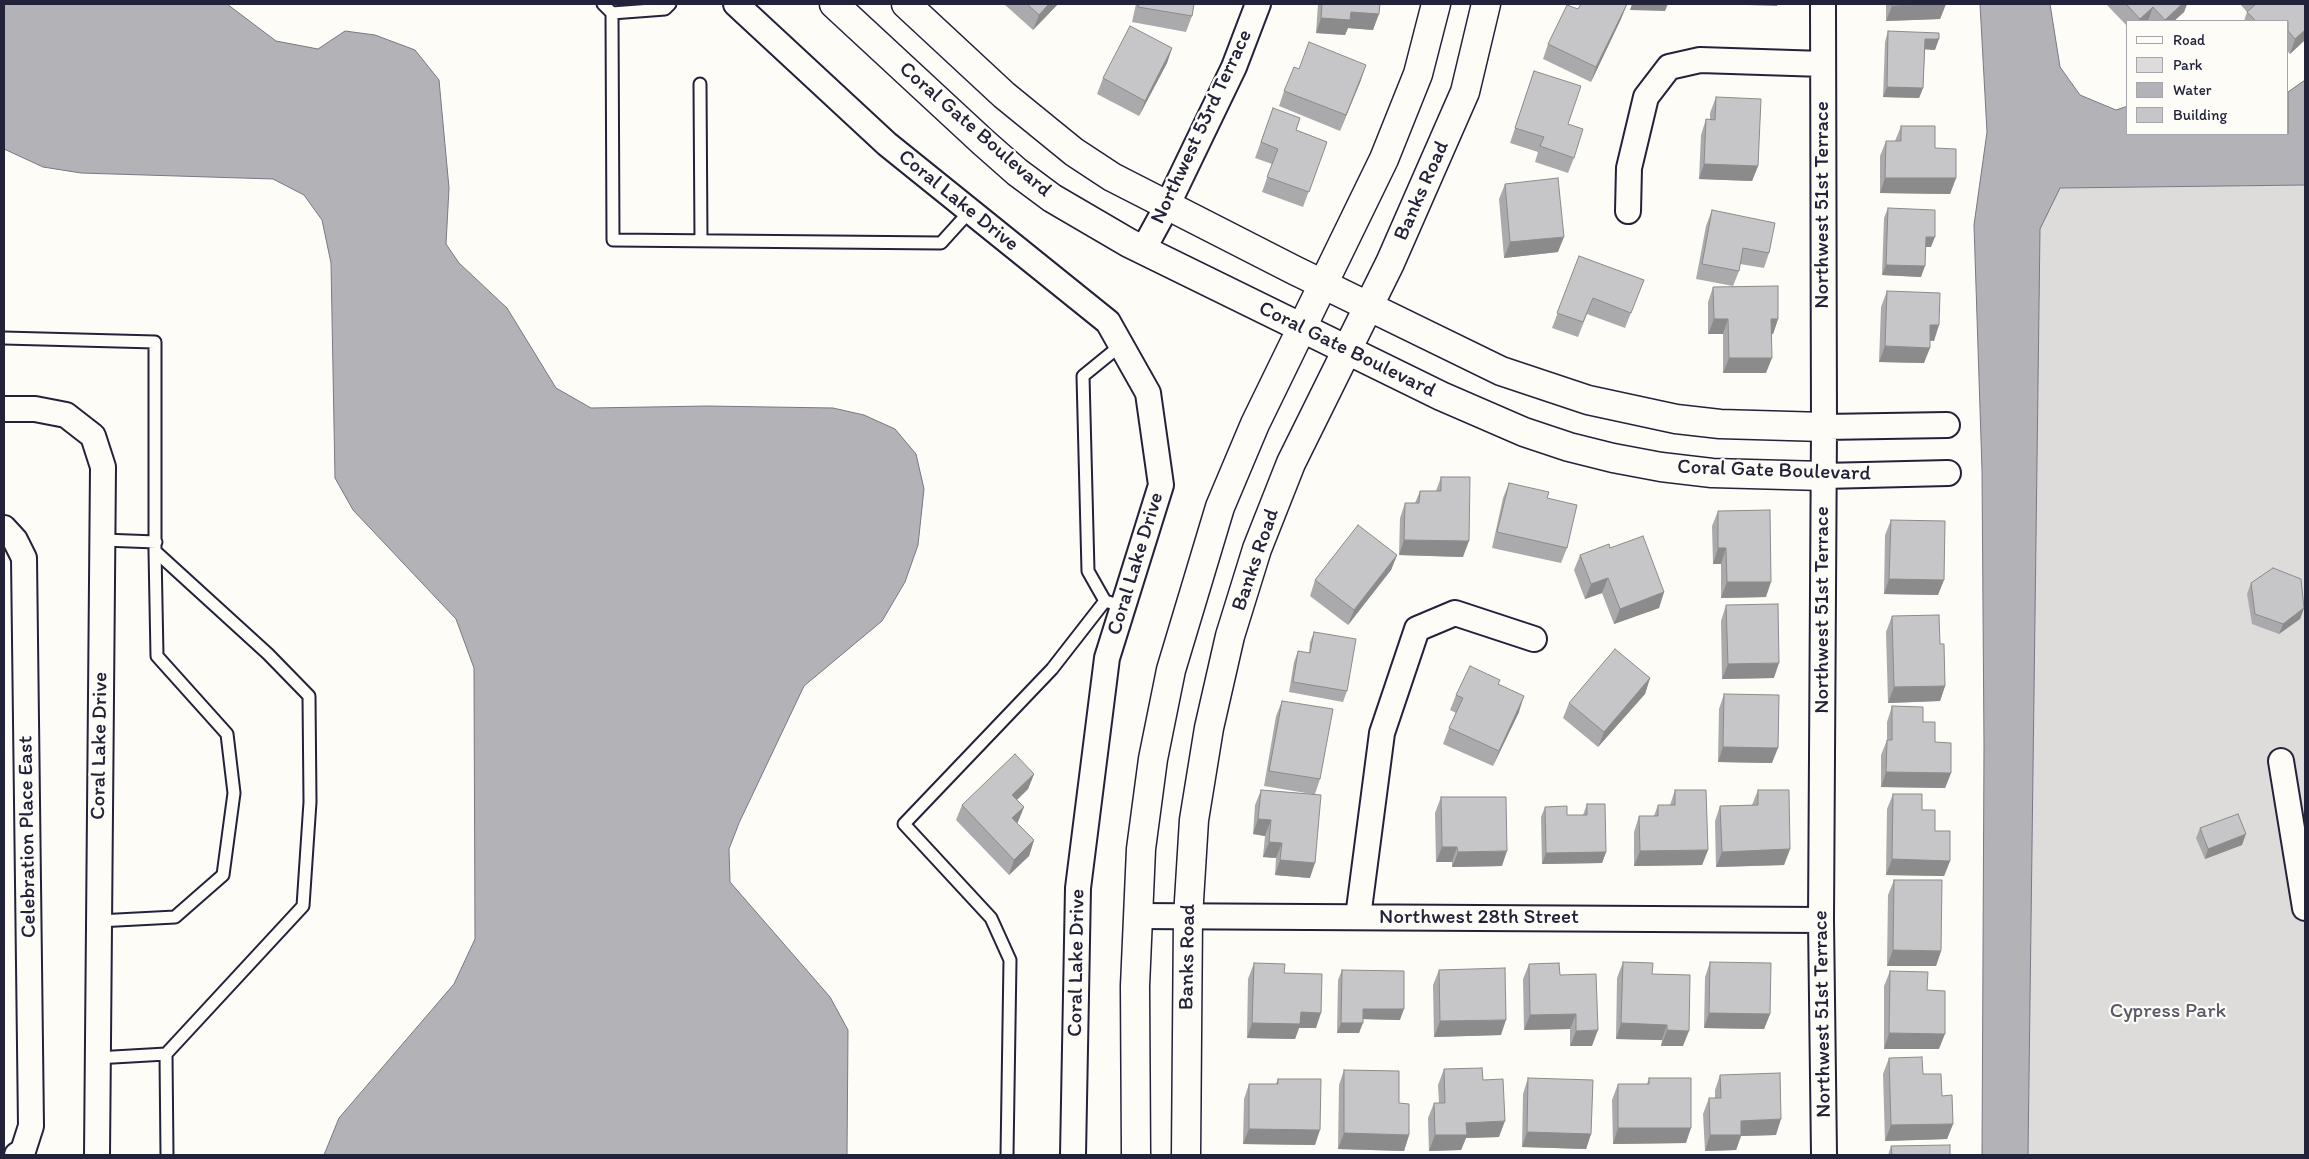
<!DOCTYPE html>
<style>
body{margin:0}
#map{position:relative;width:2309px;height:1159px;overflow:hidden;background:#fdfcf7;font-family:Itim,sans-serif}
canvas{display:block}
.frame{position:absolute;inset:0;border:5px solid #22223b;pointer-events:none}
.legend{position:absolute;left:2126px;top:20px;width:162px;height:115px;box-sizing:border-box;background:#fdfcf7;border:1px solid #a5a5ac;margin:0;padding:6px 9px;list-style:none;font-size:15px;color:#22223b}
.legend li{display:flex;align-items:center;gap:10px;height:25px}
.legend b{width:25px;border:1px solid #a5a5ac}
</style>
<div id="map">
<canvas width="2309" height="1159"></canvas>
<div class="frame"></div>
<ul class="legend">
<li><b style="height:6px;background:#fdfcf7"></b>Road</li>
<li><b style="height:14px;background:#dddcdb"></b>Park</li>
<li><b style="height:14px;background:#b2b2b7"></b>Water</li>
<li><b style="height:14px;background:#c6c6c8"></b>Building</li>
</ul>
</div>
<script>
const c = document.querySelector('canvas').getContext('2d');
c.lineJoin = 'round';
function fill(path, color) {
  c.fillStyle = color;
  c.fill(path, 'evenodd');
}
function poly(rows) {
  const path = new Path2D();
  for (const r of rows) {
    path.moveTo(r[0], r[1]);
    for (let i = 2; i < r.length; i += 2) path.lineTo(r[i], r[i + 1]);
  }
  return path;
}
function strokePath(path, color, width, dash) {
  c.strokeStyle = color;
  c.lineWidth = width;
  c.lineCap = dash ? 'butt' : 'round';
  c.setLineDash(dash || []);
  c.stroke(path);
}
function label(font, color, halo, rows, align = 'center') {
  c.font = font + ' Itim,sans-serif';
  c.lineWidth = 4.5;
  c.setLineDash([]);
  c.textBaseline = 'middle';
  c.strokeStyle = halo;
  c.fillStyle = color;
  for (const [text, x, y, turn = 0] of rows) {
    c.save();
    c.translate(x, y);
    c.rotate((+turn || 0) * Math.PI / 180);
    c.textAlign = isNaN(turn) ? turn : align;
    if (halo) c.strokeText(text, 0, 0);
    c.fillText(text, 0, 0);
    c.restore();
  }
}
const green = poly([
 [2305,185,2305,1155,2028,1155,2040,188]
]);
const water = poly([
 [4,4,227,4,276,41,318,49,345,31,375,35,415,50,439,80,449,188,446,244,459,263,507,308,556,388,591,408,707,406,833,408,864,415,895,429,916,454,924,489,918,545,905,582,882,621,804,686,739,823,729,849,730,882,830,997,848,1030,847,1155,324,1155,339,1118,454,984,475,939,474,668,456,619,353,510,335,478,331,263,322,220,304,195,273,179,81,173,43,167,4,149,4,4],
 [1980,4,2050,4,2060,67,2080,95,2116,110,2128,106,2128,134,2288,134,2288,92,2305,80,2305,185,2060,188,2040,229,2028,1155,1982,1155,1984,747,1982,470,1974,225,1987,132,1980,4]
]);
const service = poly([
 [603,4,612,13,613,240,941,243,970,211],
 [612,13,665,9,670,4],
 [700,84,701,241],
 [4,338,155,342,155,551,268,654,309,696,310,802,303,906,166,1054,96,1058],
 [103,540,156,542],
 [1105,601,1088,571,1083,376,1121,345],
 [98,921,175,917,223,875,234,793,227,734,157,656,155,551],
 [166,1054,167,1155],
 [1007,1155,1010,960,991,918,904,824,1052,669,1105,601,1122,606]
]);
const minor = poly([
 [736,4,887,144,1108,322,1148,393,1161,485,1107,658,1078,888,1073,1155],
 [1823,4,1824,427,1821,920,1824,1155],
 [1628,211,1629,168,1646,97,1669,67,1700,60,1823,64],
 [1143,250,1167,206,1234,67,1258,4],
 [4,409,35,409,66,415,93,436,103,467,97,1155],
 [1824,427,1947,425],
 [1823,476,1948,473],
 [4,528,15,540,24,558,31,1126,23,1151,17,1155],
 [2281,761,2305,908],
 [1138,916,1821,920],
 [1358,917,1382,733,1417,629,1455,613,1534,639]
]);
const tertiary = poly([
 [834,4,983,142,1017,172,1052,198,1129,243,1441,396,1524,432,1569,447,1613,458,1661,467,1712,473,1823,476],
 [906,4,1004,95,1074,152,1112,177,1294,270,1501,371,1588,400,1676,419,1720,424,1824,427],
 [1136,1155,1135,986,1141,849,1153,759,1171,670,1220,507,1255,424,1384,159,1418,74,1436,4],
 [1186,1155,1188,917,1194,820,1209,728,1230,636,1257,549,1291,463,1390,263,1465,92,1486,4]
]);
const wall = poly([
 [1004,4,1058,4,1033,30],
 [1136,4,1194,4,1192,16,1186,32,1132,22],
 [1318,4,1380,4,1373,30,1348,28,1345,35,1316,33],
 [1627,4,1621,19,1591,82,1543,59,1548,44,1578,9],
 [1886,4,1946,4,1940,19,1886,21],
 [2106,4,2187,4,2184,12,2174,21,2128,21,2128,27],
 [2240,4,2305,4,2305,40,2290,54,2288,52,2288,21,2244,21,2247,12],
 [1888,31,1935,50,1925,49,1923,88,1919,98,1883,97,1885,42],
 [1172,48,1167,63,1139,116,1097,94,1103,78],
 [1299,69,1361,80,1340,131,1279,106,1284,91],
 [1534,71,1568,124,1574,158,1568,173,1535,162,1538,152,1510,143],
 [1716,97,1758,166,1752,181,1699,179,1701,135,1706,119,1710,120,1710,113],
 [1273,108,1296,130,1327,142,1303,207,1262,192,1272,164,1255,158],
 [1901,126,1935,148,1956,178,1950,194,1880,193,1880,156,1886,141,1895,141],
 [1505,184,1558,252,1504,258,1499,199],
 [1888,208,1931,247,1925,247,1921,277,1882,275,1884,218],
 [1712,210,1769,253,1764,268,1740,264,1739,271,1733,286,1696,279,1706,226],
 [1579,256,1644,280,1625,328,1587,314,1578,337,1552,328],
 [1713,287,1778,319,1773,334,1771,334,1766,373,1723,373,1723,334,1708,334,1708,302],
 [1887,291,1934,341,1930,340,1924,363,1879,362,1881,307],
 [1441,477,1463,557,1399,555,1400,518,1405,503,1415,503,1420,491,1436,491],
 [1509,483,1547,498,1567,548,1561,563,1492,548,1503,498],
 [1718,511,1766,597,1721,598,1721,564,1713,564,1712,526],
 [1891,520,1938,595,1884,594,1885,535],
 [1610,548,1664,592,1659,608,1614,624,1602,593,1585,599,1574,570,1580,555],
 [1397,555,1391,570,1348,625,1310,596,1315,580],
 [2251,583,2304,608,2300,619,2279,634,2252,624,2247,594],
 [1726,605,1774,678,1722,679,1721,621],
 [1892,616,1940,644,1945,686,1940,701,1888,703,1886,632],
 [1314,632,1347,691,1343,702,1289,692,1294,662,1298,651,1309,653,1310,642],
 [1650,678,1645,694,1598,747,1563,718,1569,703],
 [1498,684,1519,712,1493,766,1443,744,1449,728,1456,713,1450,710,1456,695],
 [1724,694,1772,763,1718,762,1719,709],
 [1282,701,1320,779,1315,794,1310,878,1275,875,1276,858,1263,857,1265,836,1253,834,1255,805,1261,790,1312,794,1264,786,1276,716],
 [1892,706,1923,722,1951,773,1945,788,1881,787,1881,755,1887,740,1887,722],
 [1034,774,1028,789,1017,800,1024,807,1017,823,1034,840,1029,856,1009,875,956,820,962,805],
 [1675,790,1708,850,1702,865,1634,866,1634,832,1639,816,1654,816,1658,805,1670,805],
 [1758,790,1790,849,1784,865,1716,867,1715,821,1720,806,1752,805],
 [1893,794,1922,810,1935,831,1950,861,1944,876,1886,875,1887,809],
 [1441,797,1502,866,1452,867,1452,862,1436,862,1435,813],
 [1587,804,1606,852,1602,863,1542,864,1541,817,1545,807,1567,815,1583,815],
 [2200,828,2242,845,2205,859,2196,838],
 [1894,880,1941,951,1936,966,1887,966,1888,895],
 [1623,962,1652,974,1683,1046,1661,1046,1662,1040,1616,1039,1617,978],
 [1710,962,1770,1014,1764,1029,1704,1028,1705,977],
 [1254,963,1284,973,1316,1028,1299,1028,1295,1039,1247,1038,1248,979],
 [1529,964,1560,975,1592,1046,1570,1046,1570,1029,1524,1030,1523,979],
 [1342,970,1400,1020,1363,1019,1359,1033,1337,1033,1338,980],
 [1439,970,1501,1035,1434,1037,1433,985],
 [1890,971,1927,990,1939,1049,1884,1049,1884,986],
 [1889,1058,1923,1074,1942,1096,1953,1124,1947,1139,1885,1141,1883,1074],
 [1444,1069,1483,1080,1499,1137,1466,1138,1461,1150,1429,1151,1428,1118,1434,1103,1439,1103,1438,1085],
 [1344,1070,1409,1135,1404,1151,1338,1149,1339,1085],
 [1720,1075,1776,1135,1741,1136,1736,1150,1705,1151,1703,1114,1709,1098,1715,1098,1715,1090],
 [1528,1078,1591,1134,1586,1149,1522,1147,1523,1094],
 [1649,1078,1686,1143,1613,1144,1612,1100,1618,1084,1647,1084],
 [1278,1079,1315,1145,1243,1144,1244,1099,1249,1084,1276,1084],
 [1891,1146,1950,1155,1888,1155]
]);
const shadedWall = poly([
 [1049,4,1058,4,1033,30,1039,15],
 [1627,4,1621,19,1591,82,1596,67],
 [1632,4,1668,4,1665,11,1630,10],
 [1719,4,1778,4,1777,6],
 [1936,4,1946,4,1940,19,1886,21,1892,6],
 [2182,4,2187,4,2184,12,2174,21,2165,21,2165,20],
 [2153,7,2148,21,2139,21,2140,19],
 [1351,12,1379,14,1373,30,1348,28,1345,35,1316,33,1321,18],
 [2305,30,2305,40,2290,54,2295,39],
 [1925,39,1939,39,1935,50,1921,49],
 [1172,48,1167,63,1139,116,1145,101],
 [1366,65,1361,80,1340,131,1346,115],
 [1887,87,1923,88,1919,98,1883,97],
 [1704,164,1758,166,1752,181,1699,179],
 [1885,178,1956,178,1950,194,1880,193],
 [1564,237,1558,252,1504,258,1510,242],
 [1926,237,1935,237,1931,247,1922,247],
 [1886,265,1925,266,1921,277,1882,275],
 [1714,319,1728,319,1723,334,1708,334],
 [1771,319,1778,319,1773,334,1766,334],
 [1930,325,1939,325,1934,341,1925,340],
 [1885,346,1930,348,1924,363,1879,362],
 [1729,358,1772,358,1766,373,1723,373],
 [1404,540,1469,541,1463,557,1399,555],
 [1718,548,1726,548,1721,564,1713,564],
 [1397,555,1391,570,1348,625,1354,610],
 [1608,578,1602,593,1585,599,1591,584],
 [1889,579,1944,580,1938,595,1884,594],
 [1727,582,1771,582,1766,597,1721,598],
 [1664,592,1659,608,1614,624,1620,609],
 [2304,608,2300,619,2279,634,2283,624],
 [1779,663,1774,678,1722,679,1728,664],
 [1650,678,1645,694,1598,747,1604,732],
 [1945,686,1940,701,1888,703,1894,687],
 [1524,696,1519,712,1493,766,1499,751],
 [1723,747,1778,748,1772,763,1718,762],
 [1886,772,1951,773,1945,788,1881,787],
 [1034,774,1028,789,1006,810,1012,795],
 [1024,807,1018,822,1007,833,1012,818],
 [1258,819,1271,820,1265,836,1253,834],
 [2246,834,2242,845,2205,859,2208,849],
 [1034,840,1029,856,1009,875,1014,860],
 [1269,842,1282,843,1276,858,1263,857],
 [1442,847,1457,847,1452,862,1436,862],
 [1790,849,1784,865,1716,867,1722,852],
 [1708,850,1702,865,1634,866,1640,851],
 [1507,851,1502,866,1452,867,1458,852],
 [1606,852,1602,863,1542,864,1546,853],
 [1892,859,1950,861,1944,876,1886,875],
 [1280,860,1315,863,1310,878,1275,875],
 [1893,950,1941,951,1936,966,1887,966],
 [1363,1009,1404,1009,1400,1020,1359,1019],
 [1301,1012,1321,1013,1316,1028,1299,1028,1295,1039,1247,1038,1252,1023],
 [1709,1013,1770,1014,1764,1029,1704,1028],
 [1576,1014,1570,1029,1524,1030,1530,1015],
 [1506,1020,1501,1035,1434,1037,1440,1021],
 [1341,1023,1363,1023,1359,1033,1337,1033],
 [1621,1023,1667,1025,1662,1040,1616,1039],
 [1598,1030,1592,1046,1570,1046,1576,1031],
 [1667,1030,1689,1031,1683,1046,1661,1046],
 [1889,1033,1945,1034,1939,1049,1884,1049],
 [1781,1119,1776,1135,1741,1136,1736,1150,1705,1151,1710,1135,1741,1121],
 [1505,1121,1499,1137,1466,1138,1461,1150,1429,1151,1435,1135,1466,1123],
 [1953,1124,1947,1139,1885,1141,1891,1125],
 [1618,1128,1691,1128,1686,1143,1613,1144],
 [1249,1129,1320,1130,1315,1145,1243,1144],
 [1527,1132,1591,1134,1586,1149,1522,1147],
 [1344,1133,1409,1135,1404,1151,1338,1149]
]);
const building = poly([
 [1027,4,1049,4,1039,15,1027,4],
 [1139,4,1194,4,1192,16,1138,7,1139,4],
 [1322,4,1380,4,1379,14,1351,12,1350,20,1321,18,1322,4],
 [1581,4,1627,4,1596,67,1548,44,1567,5,1578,9,1581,4],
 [1892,4,1936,4,1892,6,1892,4],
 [2126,4,2182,4,2165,20,2153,7,2140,19,2126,4],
 [2256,4,2305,4,2305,30,2295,39,2288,31,2288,21,2256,21,2247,12,2256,4],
 [1130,26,1172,48,1145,101,1103,78,1130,26],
 [1888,31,1939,33,1939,39,1925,39,1923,88,1887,87,1888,31],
 [1309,42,1366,65,1346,115,1284,91,1294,67,1299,69,1309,42],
 [1534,71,1581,86,1568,124,1583,129,1574,158,1540,146,1544,137,1515,128,1534,71],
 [1716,97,1761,99,1758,166,1704,164,1706,119,1715,120,1716,97],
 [1273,108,1300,118,1296,130,1327,142,1309,192,1267,177,1278,149,1261,142,1273,108],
 [1901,126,1935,126,1935,148,1956,149,1956,178,1885,178,1886,141,1901,141,1901,126],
 [1558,178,1564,237,1510,242,1505,184,1558,178],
 [1888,208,1935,210,1935,237,1926,237,1925,266,1886,265,1888,208],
 [1712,210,1775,223,1769,253,1743,248,1739,271,1702,264,1712,210],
 [1579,256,1644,280,1631,313,1593,298,1583,322,1557,313,1579,256],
 [1778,286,1778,319,1771,319,1772,358,1729,358,1728,319,1714,319,1713,287,1778,286],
 [1887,291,1940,293,1939,325,1930,325,1930,348,1885,346,1887,291],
 [1441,477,1470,477,1469,541,1404,540,1405,503,1419,503,1420,491,1441,491,1441,477],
 [1509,483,1549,492,1547,498,1577,505,1567,548,1497,532,1509,483],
 [1770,510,1771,582,1727,582,1726,548,1718,548,1718,511,1770,510],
 [1891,520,1945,521,1944,580,1889,579,1891,520],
 [1358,525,1397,555,1354,610,1315,580,1358,525],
 [1643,536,1664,592,1620,609,1608,578,1591,584,1580,555,1609,544,1610,548,1643,536],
 [2273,568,2301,579,2304,608,2283,624,2255,614,2251,583,2273,568],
 [1778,604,1779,663,1728,664,1726,605,1778,604],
 [1939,615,1940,644,1944,644,1945,686,1894,687,1892,616,1939,615],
 [1314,632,1356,639,1347,691,1293,682,1298,651,1310,653,1314,632],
 [1615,649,1650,678,1604,732,1569,703,1615,649],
 [1470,666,1500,680,1498,684,1524,696,1499,751,1449,728,1463,698,1456,695,1470,666],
 [1724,694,1779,695,1778,748,1723,747,1724,694],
 [1282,701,1333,709,1320,779,1269,771,1282,701],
 [1892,706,1923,707,1923,722,1935,722,1935,742,1951,743,1951,773,1886,772,1887,740,1892,740,1892,706],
 [1015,754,1034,774,1012,795,1024,807,1012,818,1034,840,1014,860,962,805,1015,754],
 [1261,790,1321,795,1315,863,1280,860,1282,843,1269,842,1271,820,1258,819,1261,790],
 [1675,790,1706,790,1708,850,1640,851,1639,816,1658,816,1658,805,1675,805,1675,790],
 [1758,790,1789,790,1790,849,1722,852,1720,806,1758,805,1758,790],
 [1893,794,1922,794,1922,810,1935,810,1935,831,1950,831,1950,861,1892,859,1893,794],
 [1441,797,1506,797,1507,851,1458,852,1457,847,1442,847,1441,797],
 [1587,804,1605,804,1606,852,1546,853,1545,807,1567,806,1567,815,1587,815,1587,804],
 [2238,814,2246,834,2208,849,2200,828,2238,814],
 [1894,880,1942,880,1941,951,1893,950,1894,880],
 [1623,962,1653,963,1652,974,1690,975,1689,1031,1667,1030,1667,1025,1621,1023,1623,962],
 [1710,962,1771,963,1770,1014,1709,1013,1710,962],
 [1254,963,1285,964,1284,973,1322,974,1321,1013,1301,1012,1300,1024,1252,1023,1254,963],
 [1559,963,1560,975,1596,974,1598,1030,1576,1031,1576,1014,1530,1015,1529,964,1559,963],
 [1505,968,1506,1020,1440,1021,1439,970,1505,968],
 [1342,970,1404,971,1404,1009,1363,1009,1363,1023,1341,1023,1342,970],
 [1890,971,1928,972,1927,990,1945,991,1945,1034,1889,1033,1890,971],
 [1922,1057,1923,1074,1941,1074,1942,1096,1952,1095,1953,1124,1891,1125,1889,1058,1922,1057],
 [1482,1068,1483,1080,1503,1079,1505,1121,1466,1123,1467,1135,1435,1135,1434,1103,1445,1103,1444,1069,1482,1068],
 [1344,1070,1399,1071,1399,1103,1409,1104,1409,1135,1344,1133,1344,1070],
 [1780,1073,1781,1119,1741,1121,1741,1135,1710,1135,1709,1098,1721,1098,1720,1075,1780,1073],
 [1528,1078,1593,1080,1591,1134,1527,1132,1528,1078],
 [1649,1078,1691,1078,1691,1128,1618,1128,1618,1084,1649,1084,1649,1078],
 [1278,1079,1321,1079,1320,1130,1249,1129,1249,1084,1278,1084,1278,1079],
 [1950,1145,1950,1155,1892,1155,1891,1146,1950,1145]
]);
const streetNames = [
 ["Northwest 53rd Terrace",1202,127,-65],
 ["Coral Gate Boulevard",975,130,41],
 ["Banks Road",1422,191,-66],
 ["Coral Lake Drive",958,201,39],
 ["Northwest 51st Terrace",1823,205,-90],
 ["Coral Gate Boulevard",1347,350,26],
 ["Coral Gate Boulevard",1774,471,2],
 ["Banks Road",1256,560,-71],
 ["Coral Lake Drive",1136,564,-73],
 ["Northwest 51st Terrace",1823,610,-90],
 ["Coral Lake Drive",100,746,-89],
 ["Celebration Place East",28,837,-91],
 ["Northwest 28th Street",1479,918],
 ["Banks Road",1188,957,-89],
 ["Coral Lake Drive",1077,963,-89],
 ["Northwest 51st Terrace",1823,1014,-91]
];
const parkNames = [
 ["Cypress Park",2168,1012]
];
fill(green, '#dddcdb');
fill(water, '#b2b2b7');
strokePath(water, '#787885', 1);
strokePath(service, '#22223b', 15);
strokePath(minor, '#22223b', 28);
strokePath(tertiary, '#22223b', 31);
strokePath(service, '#fdfcf7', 11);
strokePath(minor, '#fdfcf7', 24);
strokePath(tertiary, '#fdfcf7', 28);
fill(wall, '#aaaaac');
fill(shadedWall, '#8b8b8c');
fill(building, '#c6c6c8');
strokePath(building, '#8b8b8c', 1);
label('21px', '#22223b', '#fdfcf7', streetNames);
label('21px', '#5a5a6b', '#fdfcf7', parkNames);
</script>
